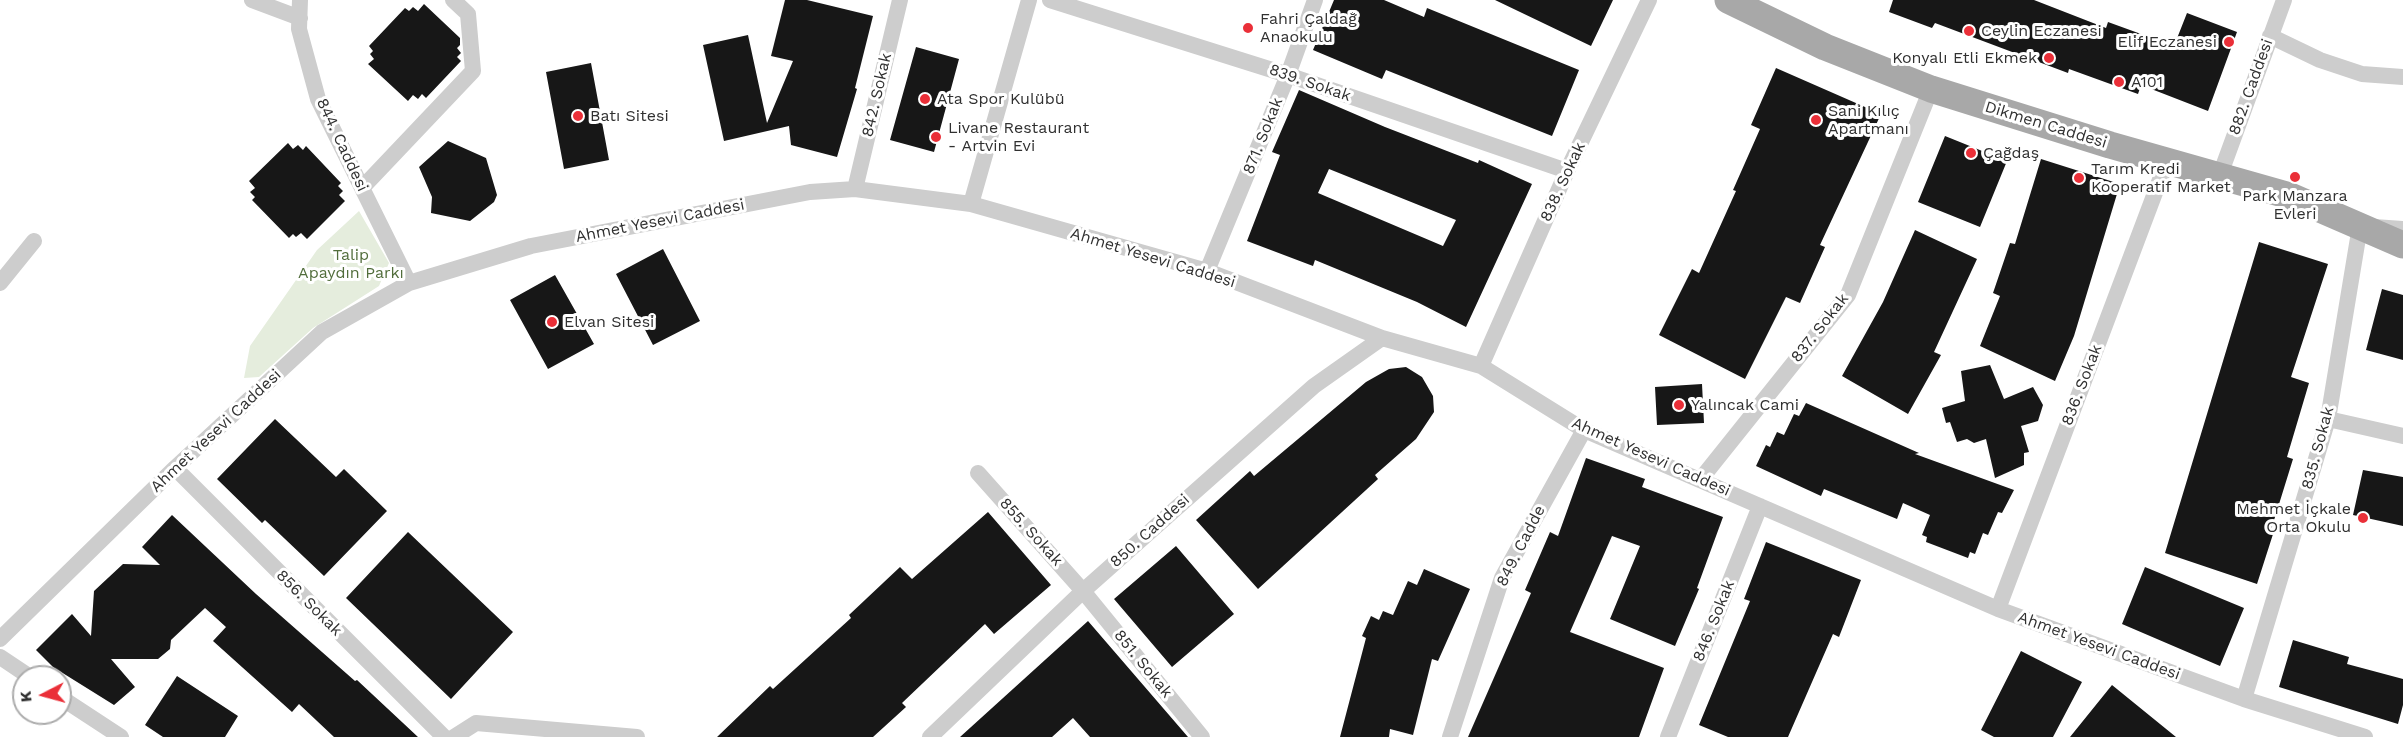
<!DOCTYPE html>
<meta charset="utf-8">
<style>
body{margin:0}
#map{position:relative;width:2403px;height:737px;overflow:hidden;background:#fff;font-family:"Work Sans",sans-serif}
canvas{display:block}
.north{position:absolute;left:12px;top:665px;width:60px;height:60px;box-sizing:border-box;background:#fff;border:2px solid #acacac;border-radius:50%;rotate:264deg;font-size:16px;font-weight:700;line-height:24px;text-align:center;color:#303030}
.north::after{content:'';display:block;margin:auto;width:21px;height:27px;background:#ea2f38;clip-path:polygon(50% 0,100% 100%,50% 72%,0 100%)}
</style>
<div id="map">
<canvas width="2403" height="737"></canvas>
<div class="north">K</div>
</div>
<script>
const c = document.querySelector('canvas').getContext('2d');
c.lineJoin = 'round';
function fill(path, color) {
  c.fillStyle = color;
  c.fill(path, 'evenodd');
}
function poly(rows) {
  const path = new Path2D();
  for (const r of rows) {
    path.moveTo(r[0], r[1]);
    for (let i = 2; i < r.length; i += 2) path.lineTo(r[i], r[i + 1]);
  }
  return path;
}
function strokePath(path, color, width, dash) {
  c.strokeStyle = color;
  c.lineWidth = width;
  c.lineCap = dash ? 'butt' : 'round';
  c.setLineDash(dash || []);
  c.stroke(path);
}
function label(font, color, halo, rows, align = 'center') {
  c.font = font + ' "Work Sans",sans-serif';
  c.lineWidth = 6;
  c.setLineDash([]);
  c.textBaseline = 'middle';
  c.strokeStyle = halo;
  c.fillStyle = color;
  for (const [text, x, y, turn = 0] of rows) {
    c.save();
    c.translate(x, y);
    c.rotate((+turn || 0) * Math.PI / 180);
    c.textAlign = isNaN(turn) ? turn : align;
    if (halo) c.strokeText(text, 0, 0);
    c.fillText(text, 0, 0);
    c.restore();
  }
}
const green = poly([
 [359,211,389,263,379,286,313,328,259,377,244,378,250,346,317,250]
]);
const building = poly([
 [785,0,807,0,873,16,855,88,857,89,837,157,791,145,789,126,724,141,703,45,748,35,767,123,793,61,771,56],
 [1334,0,1384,0,1424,17,1427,8,1579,70,1552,136,1386,70,1382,79,1313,50],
 [1495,0,1613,0,1591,46],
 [1893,0,2034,0,2106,28,2108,22,2174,46,2187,13,2237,32,2208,111,2141,85,2138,94,2069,69,2068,73,1935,23,1932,28,1889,12],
 [424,4,460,38,460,45,457,48,461,53,457,57,461,61,426,98,422,94,418,99,413,95,408,101,368,64,374,59,370,54,373,51,369,46,405,8,409,11,413,7,418,11],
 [916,47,959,59,934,152,890,140],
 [591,63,609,160,564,169,546,72],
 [1776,68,1881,114,1820,245,1825,247,1800,303,1786,297,1745,379,1659,335,1692,269,1699,273,1736,191,1733,190,1760,129,1751,125],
 [1299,90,1385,127,1478,163,1479,160,1532,184,1466,327,1417,302,1315,260,1313,266,1247,241,1280,155,1272,152],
 [1329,169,1456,220,1443,246,1318,193],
 [1945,136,2007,161,1980,227,1918,202],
 [448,141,486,158,497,195,494,202,470,221,431,213,432,197,419,167],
 [288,143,293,149,298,145,303,150,306,146,341,183,338,186,343,191,339,195,345,201,307,239,301,233,296,237,293,234,289,238,252,200,255,197,250,192,255,188,249,181],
 [2041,159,2120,184,2074,336,2055,381,1980,346,2000,296,1993,293,2010,243,2015,244],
 [1915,230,1977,259,1934,352,1941,355,1908,414,1842,376,1883,302],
 [2259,242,2328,264,2291,377,2309,383,2287,457,2293,459,2271,530,2274,531,2257,584,2165,553],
 [663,249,700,321,653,345,616,274],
 [555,275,594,344,548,369,510,300],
 [2382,289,2403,295,2403,360,2366,350],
 [1990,365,2004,399,2033,387,2043,405,2038,421,2021,426,2029,452,2024,453,2024,465,1995,478,1986,439,1974,443,1967,439,1957,442,1950,422,1946,423,1942,408,1965,401,1961,371],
 [1406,367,1422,377,1433,396,1434,412,1416,439,1375,475,1378,479,1258,589,1196,520,1250,471,1254,476,1366,382,1389,369],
 [1702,384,1704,423,1657,425,1655,387],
 [1806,403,1919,453,1915,454,2014,490,2002,513,1998,512,1988,535,1983,533,1975,554,1970,552,1968,558,1926,542,1927,537,1922,535,1930,515,1903,503,1897,519,1824,489,1821,496,1756,466,1766,445,1770,447,1777,432,1784,435,1794,414,1799,416],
 [275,419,336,477,344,469,387,511,324,576,265,520,262,523,217,479],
 [1586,458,1645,479,1642,487,1723,517,1697,588,1699,589,1675,646,1610,619,1640,546,1612,536,1570,632,1664,668,1639,737,1468,737,1531,593,1525,590,1550,532,1558,536],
 [2363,470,2403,477,2403,526,2353,515],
 [988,512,1051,585,994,634,985,624,902,703,906,707,873,737,717,737,770,686,773,689,851,618,849,615,900,567,912,579],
 [172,515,256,594,355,681,357,680,418,737,334,737,299,704,292,712,213,641,226,627,205,608,171,640,170,649,158,659,111,659,135,687,114,705,53,667,36,650,72,614,91,636,94,591,123,564,160,565,142,547],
 [408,532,513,632,451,699,346,598],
 [1766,542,1861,580,1839,637,1833,634,1788,737,1728,737,1699,725,1750,601,1744,599],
 [1176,546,1234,614,1172,667,1114,599],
 [2145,567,2244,608,2220,666,2122,624],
 [1424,569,1470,589,1438,661,1432,659,1413,735,1390,729,1389,737,1340,737,1366,638,1362,636,1371,616,1379,620,1383,611,1393,615,1408,581,1417,585],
 [1088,621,1188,737,1090,737,1073,718,1052,737,960,737],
 [2293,640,2349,657,2347,664,2403,679,2403,705,2398,724,2279,687],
 [2021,651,2082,682,2053,737,1994,737,1981,730],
 [177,676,238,716,225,737,163,737,145,725],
 [2112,685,2176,737,2070,737]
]);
const street = poly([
 [252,0,300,18],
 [300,0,299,29,318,99,409,283],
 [1050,0,1288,75,1567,171],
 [2270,36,2320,60,2362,74,2403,77],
 [2220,175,2284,0],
 [362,188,473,71,468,14,453,0],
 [855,189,900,0],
 [971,204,1029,0],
 [1207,271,1288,75,1315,0],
 [0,283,34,241],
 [1481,366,1567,171,1649,0],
 [2328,419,2403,436],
 [175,468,444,737],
 [978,473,1083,591,1202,737],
 [1700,480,1848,295,1931,89],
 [1998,609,2167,161],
 [0,639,175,468,322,332,409,283,531,246,810,192,855,189,971,204,1207,271,1382,338,1481,366,1584,430,1998,609,2244,699,2365,737],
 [0,657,30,677],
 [60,697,121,737],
 [2244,699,2328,419,2360,226,2403,229],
 [454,737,476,723,637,737],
 [930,737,1083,591,1314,386,1382,338],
 [1450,737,1502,578,1584,430],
 [1668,737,1760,506]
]);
const primary = poly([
 [1728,0,1825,47,1931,89,2110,145,2290,196,2403,245]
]);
const markers = [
 [1248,28,6,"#ea2f38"],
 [1969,31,6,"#ea2f38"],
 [2229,42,6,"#ea2f38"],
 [2049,58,6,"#ea2f38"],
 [2119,82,6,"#ea2f38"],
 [925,99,6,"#ea2f38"],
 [578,116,6,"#ea2f38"],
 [1816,120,6,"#ea2f38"],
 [936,137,6,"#ea2f38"],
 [1971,153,6,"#ea2f38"],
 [2295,177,6,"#ea2f38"],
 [2079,178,6,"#ea2f38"],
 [552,322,6,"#ea2f38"],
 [1679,405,6,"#ea2f38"],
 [2363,518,6,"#ea2f38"]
];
const poiNames = [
 ["Fahri Çaldağ",1260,19],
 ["Anaokulu",1260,37],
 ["Ceylin Eczanesi",1981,31],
 ["Elif Eczanesi",2217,42,"right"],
 ["Konyalı Etli Ekmek",2037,58,"right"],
 ["A101",2131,82],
 ["Ata Spor Kulübü",937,99],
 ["Sani Kılıç",1828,111],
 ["Apartmanı",1828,129],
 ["Batı Sitesi",590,116],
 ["Livane Restaurant",948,128],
 ["- Artvin Evi",948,146],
 ["Çağdaş",1983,153],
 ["Tarım Kredi",2091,169],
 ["Kooperatif Market",2091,187],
 ["Park Manzara",2295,196,"center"],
 ["Evleri",2295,214,"center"],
 ["Elvan Sitesi",564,322],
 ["Yalıncak Cami",1691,405],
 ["Mehmet İçkale",2351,509,"right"],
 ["Orta Okulu",2351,527,"right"]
];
const streetNames = [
 ["839. Sokak",1310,83,19],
 ["882. Caddesi",2251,87,-70],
 ["842. Sokak",877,95,-77],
 ["Dikmen Caddesi",2046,125,17],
 ["871. Sokak",1263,136,-68],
 ["844. Caddesi",342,145,65],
 ["838. Sokak",1563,182,-65],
 ["Ahmet Yesevi Caddesi",660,221,-11],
 ["Ahmet Yesevi Caddesi",1153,258,17],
 ["837. Sokak",1820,328,-52],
 ["836. Sokak",2082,385,-69],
 ["Ahmet Yesevi Caddesi",216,431,-43],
 ["835. Sokak",2318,448,-75],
 ["Ahmet Yesevi Caddesi",1651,457,24],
 ["850. Caddesi",1150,531,-42],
 ["855. Sokak",1031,532,48],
 ["849. Cadde",1521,546,-63],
 ["856. Sokak",309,603,45],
 ["846. Sokak",1714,621,-68],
 ["Ahmet Yesevi Caddesi",2099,646,20],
 ["851. Sokak",1143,664,51]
];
const parkNames = [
 ["Talip",351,255],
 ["Apaydın Parkı",351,273]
];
fill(green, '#e5eddd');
fill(building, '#171717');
strokePath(street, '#cdcdcd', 16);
strokePath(primary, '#a8a8a8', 27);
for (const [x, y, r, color] of markers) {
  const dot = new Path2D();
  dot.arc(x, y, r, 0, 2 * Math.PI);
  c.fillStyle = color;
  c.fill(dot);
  strokePath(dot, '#fff', 2);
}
label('16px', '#303030', '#fff', poiNames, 'left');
label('16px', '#303030', '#fff', streetNames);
label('16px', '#516d3b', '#fff', parkNames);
</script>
